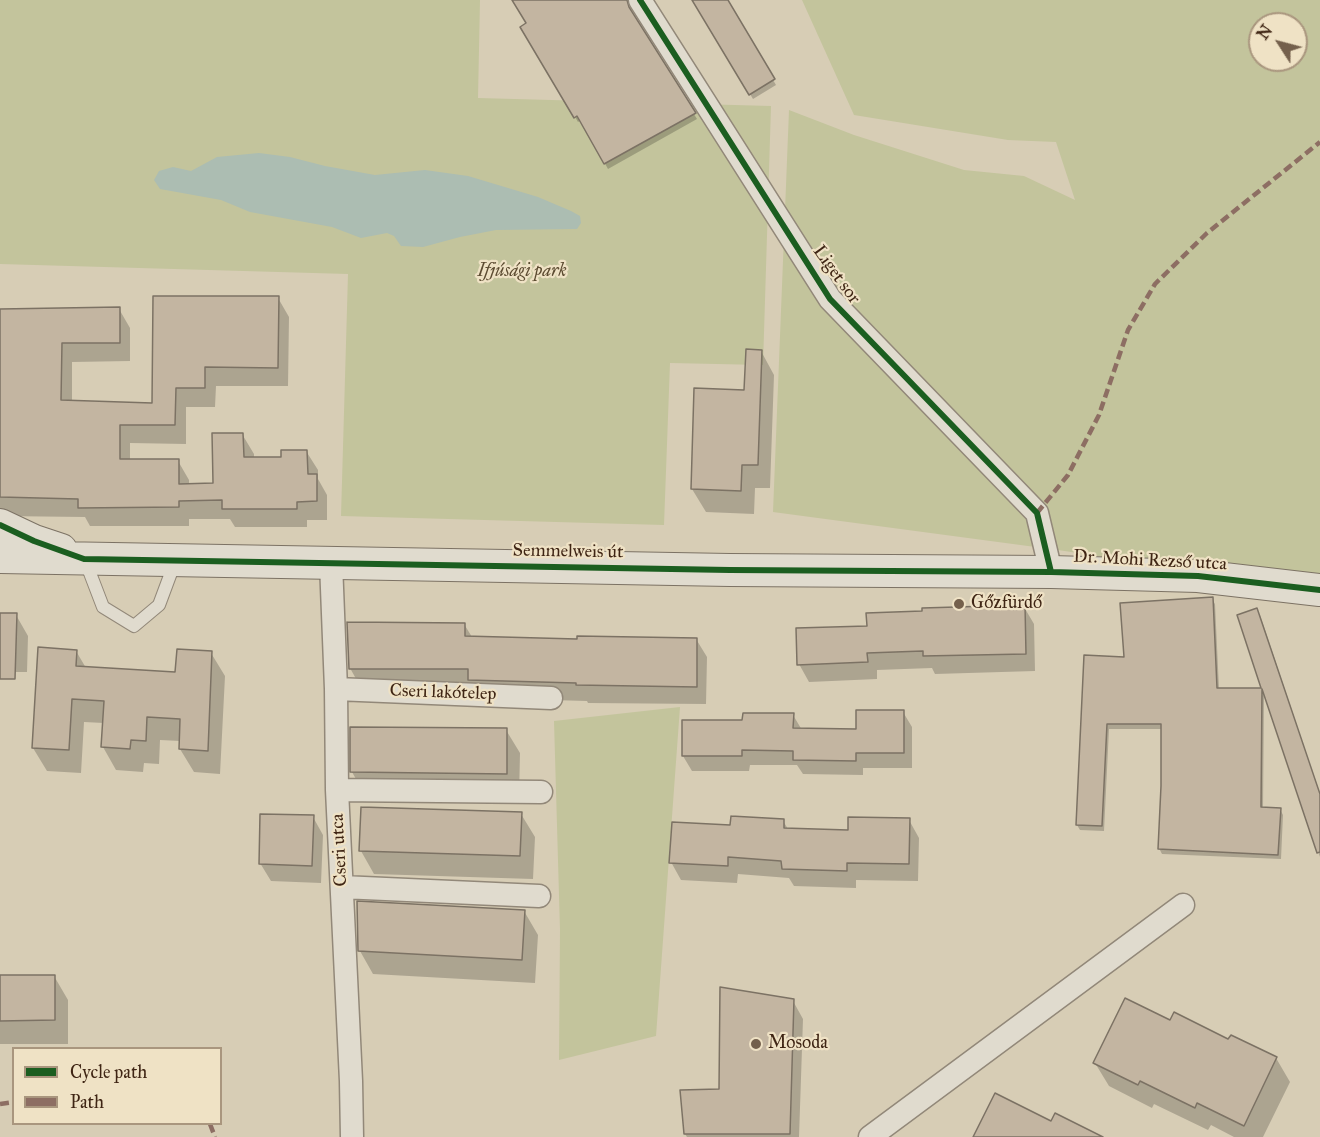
<!DOCTYPE html>
<meta charset="utf-8">
<style>
body{margin:0}
#map{position:relative;width:1320px;height:1137px;overflow:hidden;background:#d7cdb5;font-family:"IM FELL Great Primer",serif}
canvas{display:block}
.legend{position:absolute;left:12px;top:1047px;width:210px;height:78px;box-sizing:border-box;background:#efe2c5;border:2px solid #a9967e;margin:0;padding:8px 10px;list-style:none;font-size:18px;color:#3f2514}
.legend li{display:flex;align-items:center;gap:12px;height:30px}
.legend b{width:30px;border:2px solid #a9967e}
.north{position:absolute;left:1248px;top:12px;width:60px;height:60px;box-sizing:border-box;background:#efe2c5;border:2px solid #a9967e;border-radius:50%;rotate:306deg;font-size:16px;font-weight:700;line-height:24px;text-align:center;color:#3f2514}
.north::after{content:'';display:block;margin:auto;width:21px;height:27px;background:#74604c;clip-path:polygon(50% 0,100% 100%,50% 72%,0 100%)}
</style>
<div id="map">
<canvas width="1320" height="1137"></canvas>
<ul class="legend">
<li><b style="height:8px;background:#1b5e20"></b>Cycle path</li>
<li><b style="height:8px;background:#8d6e63"></b>Path</li>
</ul>
<div class="north">N</div>
</div>
<script>
const c = document.querySelector('canvas').getContext('2d');
c.lineJoin = 'round';
function fill(path, color) {
  c.fillStyle = color;
  c.fill(path, 'evenodd');
}
function poly(rows) {
  const path = new Path2D();
  for (const r of rows) {
    path.moveTo(r[0], r[1]);
    for (let i = 2; i < r.length; i += 2) path.lineTo(r[i], r[i + 1]);
  }
  return path;
}
function strokePath(path, color, width, dash) {
  c.strokeStyle = color;
  c.lineWidth = width;
  c.lineCap = dash ? 'butt' : 'round';
  c.setLineDash(dash || []);
  c.stroke(path);
}
function label(font, color, halo, rows, align = 'center') {
  c.font = font + ' "IM FELL Great Primer",serif';
  c.lineWidth = 4.5;
  c.setLineDash([]);
  c.textBaseline = 'middle';
  c.strokeStyle = halo;
  c.fillStyle = color;
  for (const [text, x, y, turn = 0] of rows) {
    c.save();
    c.translate(x, y);
    c.rotate((+turn || 0) * Math.PI / 180);
    c.textAlign = isNaN(turn) ? turn : align;
    if (halo) c.strokeText(text, 0, 0);
    c.fillText(text, 0, 0);
    c.restore();
  }
}
const green = poly([
 [0,0,480,0,478,98,771,106,763,365,670,363,664,525,341,516,348,274,0,264],
 [802,0,1320,0,1320,602,1281,584,1058,550,773,512,789,110,854,135,964,170,1024,176,1075,200,1056,142,1008,140,854,115],
 [1260,24,1296,24,1296,60,1260,60],
 [680,707,656,1036,559,1060,560,930,554,721]
]);
const water = poly([
 [259,153,290,157,325,166,375,175,425,170,468,176,538,197,571,211,580,216,581,223,577,229,496,230,460,237,423,247,401,246,394,236,387,233,361,238,332,227,250,212,221,200,160,189,154,180,159,171,173,167,191,171,217,157]
]);
const shadow = poly([
 [513,0,630,0,629,6,631,13,697,119,608,169,581,120,578,122,522,27,528,24],
 [694,0,726,0,776,85,753,99],
 [278,298,289,317,288,386,216,386,215,407,186,407,186,444,130,443,130,461,178,461,189,480,189,485,214,484,242,434,254,454,254,459,282,458,306,451,318,470,318,479,327,495,327,520,307,520,307,527,235,527,230,519,189,519,189,526,90,526,85,517,0,516,0,311,119,309,130,328,130,361,72,362,72,402,154,404],
 [761,351,774,375,770,488,755,488,754,514,706,512,692,489,746,392],
 [1212,599,1215,604,1219,689,1264,690,1257,610,1260,615,1320,794,1320,857,1264,692,1263,809,1280,809,1283,815,1281,859,1162,854,1159,848,1163,729,1109,729,1104,831,1080,830,1077,825,1125,659],
 [1024,607,1034,624,1035,671,935,674,932,668,877,670,877,679,809,682,799,664,868,627],
 [0,614,16,615,28,636,27,672,0,672],
 [464,624,472,637,579,640,696,639,707,657,706,704,588,703,587,701,480,698,360,686,350,668],
 [76,651,86,668,177,674,211,653,225,676,220,774,194,772,180,749,181,741,160,740,159,764,144,763,143,772,116,770,103,747,104,723,84,722,81,773,47,771,33,748],
 [903,712,912,727,912,768,863,768,863,775,803,774,797,765,750,765,749,771,692,771,683,756,743,722,793,715,802,730,858,731],
 [506,730,520,753,519,797,365,795,352,772],
 [521,814,535,837,533,879,374,874,361,851],
 [313,817,323,835,321,883,271,881,260,863],
 [909,820,919,838,918,881,856,880,856,888,794,886,789,878,738,874,737,883,681,880,671,862,731,827,783,821,788,829,849,831],
 [524,911,538,935,535,983,373,974,360,951],
 [54,976,68,1000,68,1044,0,1044,0,977],
 [793,1001,803,1019,799,1137,687,1137,685,1134],
 [1171,1022,1276,1058,1290,1082,1263,1137,1234,1137,1211,1125,1208,1130,1154,1104,1152,1108,1109,1086,1095,1063]
]);
const building = poly([
 [512,0,627,0,629,7,696,113,604,164,577,116,574,118,520,27,526,23,512,0],
 [692,0,728,0,775,79,749,95,692,0],
 [153,296,279,296,278,368,205,367,205,388,176,388,175,425,120,425,120,459,179,459,179,484,213,483,212,433,243,433,244,457,281,457,281,450,307,450,308,474,317,474,317,501,297,502,297,509,222,509,222,500,179,501,179,507,78,508,78,499,0,497,0,309,120,307,120,343,62,343,61,400,152,403,153,296],
 [746,349,762,350,758,465,742,465,741,491,691,489,694,388,744,390,746,349],
 [1213,597,1217,688,1261,688,1237,615,1257,608,1320,794,1320,852,1317,853,1262,689,1261,807,1281,808,1278,855,1158,849,1161,786,1161,724,1107,724,1102,826,1076,825,1084,655,1124,657,1120,603,1213,597],
 [1025,605,1026,654,923,656,923,651,867,653,868,662,797,665,796,628,867,626,866,613,922,611,922,608,1025,605],
 [0,613,17,613,15,679,0,679,0,613],
 [347,622,465,623,465,636,577,639,577,636,697,638,697,687,576,685,576,683,468,680,468,669,349,669,347,622],
 [38,647,77,650,76,666,175,672,177,649,212,651,208,751,179,749,180,719,147,717,146,741,131,740,130,749,101,747,104,701,72,699,69,750,32,748,38,647],
 [856,710,904,710,904,753,856,753,856,761,793,760,793,751,742,750,742,756,682,756,682,720,742,720,743,713,794,713,793,728,856,729,856,710],
 [350,727,507,728,507,774,350,772,350,727],
 [361,807,522,812,520,856,359,851,361,807],
 [260,814,314,815,312,866,259,864,260,814],
 [731,816,784,819,784,828,848,830,848,817,910,818,909,864,847,863,847,871,782,869,781,861,728,857,728,866,669,863,672,822,730,825,731,816],
 [357,901,525,910,522,960,358,951,357,901],
 [0,975,55,975,55,1020,0,1021,0,975],
 [720,987,794,999,790,1134,684,1134,680,1090,719,1089,720,987],
 [1125,998,1170,1020,1174,1012,1228,1039,1231,1035,1277,1057,1244,1126,1197,1103,1195,1108,1140,1081,1138,1085,1093,1063,1125,998],
 [995,1093,1051,1121,1055,1113,1103,1137,973,1137,995,1093]
]);
const lane = poly([
 [85,560,103,607,134,626,159,605,175,562]
]);
const street = poly([
 [640,0,830,299,1037,513,1051,572],
 [331,563,336,689,337,790,351,1081,352,1137],
 [336,689,551,698],
 [337,790,541,792],
 [342,887,539,896],
 [870,1137,1183,905]
]);
const secondary = poly([
 [0,525,34,541,61,550],
 [0,557,730,570,1051,572,1198,576,1320,590]
]);
const quiet = poly([
 [1037,513,1068,475,1099,415,1128,330,1155,284,1207,233,1320,142],
 [0,1104,14,1102],
 [210,1124,215,1137]
]);
const cycleway = poly([
 [640,0,830,299,1037,513,1051,572],
 [0,525,34,541,84,559,730,570,1051,572,1198,576,1320,590]
]);
const markers = [
 [959,604,6,"#74604c"],
 [756,1044,6,"#74604c"]
];
const parkNames = [
 ["Ifjúsági park",522,272]
];
const streetNames = [
 ["Liget sor",836,275,54],
 ["Semmelweis út",568,552,1],
 ["Dr. Mohi Rezső utca",1150,561,3],
 ["Cseri lakótelep",443,693,2],
 ["Cseri utca",340,850,-93]
];
const poiNames = [
 ["Gőzfürdő",971,604],
 ["Mosoda",768,1044]
];
fill(green, '#c3c49c');
fill(water, '#acbdb2');
fill(shadow, '#0003');
fill(building, '#c3b5a1');
strokePath(building, '#7c7264', 1.5);
strokePath(lane, '#928879', 14);
strokePath(street, '#928879', 25);
strokePath(secondary, '#7c7264', 34);
strokePath(lane, '#e0dbce', 12);
strokePath(street, '#e0dbce', 22);
strokePath(secondary, '#e0dbce', 32);
strokePath(quiet, '#8d6e63', 4.5, [9, 4.5]);
strokePath(cycleway, '#1b5e20', 6);
for (const [x, y, r, color] of markers) {
  const dot = new Path2D();
  dot.arc(x, y, r, 0, 2 * Math.PI);
  c.fillStyle = color;
  c.fill(dot);
  strokePath(dot, '#efe2c5', 2);
}
label('italic 18px', '#5c4b31', '#efe2c5', parkNames);
label('18px', '#3f2514', '#efe2c5', streetNames);
label('18px', '#3f2514', '#efe2c5', poiNames, 'left');
</script>
